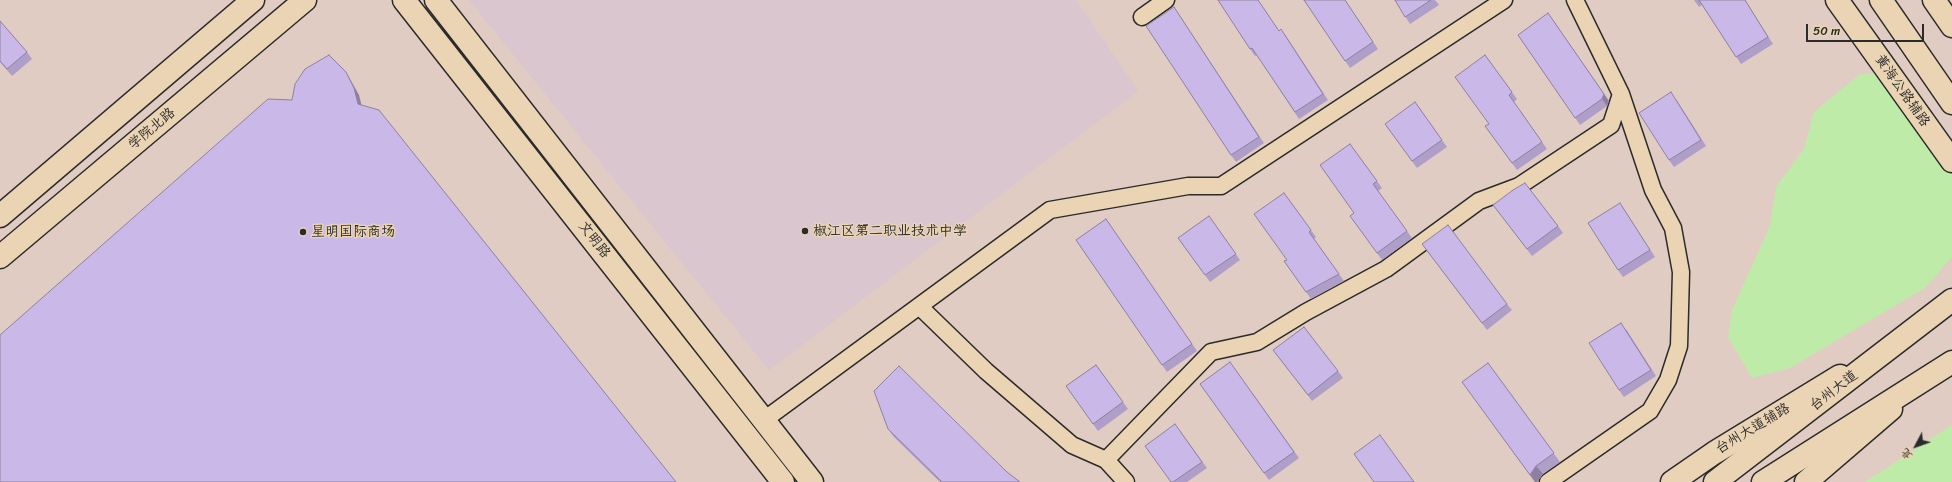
<!DOCTYPE html>
<meta charset="utf-8">
<style>
body{margin:0}
#map{position:relative;width:1952px;height:482px;overflow:hidden;background:#e0ccc3;font-family:Sriracha,"LXGW WenKai TC",sans-serif}
canvas{display:block}
.north{position:absolute;left:1896px;top:426px;width:40px;height:40px;-webkit-text-stroke:3px #ead4b3;paint-order:stroke;rotate:229deg;font-size:11px;font-weight:700;line-height:16px;text-align:center;color:#2b2b2b}
.north::after{content:'';display:block;margin:auto;width:14px;height:18px;background:#2b2b2b;clip-path:polygon(50% 0,100% 100%,50% 72%,0 100%)}
.scale{position:absolute;left:1806px;top:24px;width:118px;height:18px;box-sizing:border-box;border:2px solid #2b2b2b;border-top:0;padding-left:5px;font-size:12px;line-height:14px;white-space:nowrap;color:#2b2b2b;-webkit-text-stroke:3px #ead4b3;paint-order:stroke}
</style>
<div id="map">
<canvas width="1952" height="482"></canvas>
<div class="north">北</div>
<div class="scale">50 m</div>
</div>
<script>
const c = document.querySelector('canvas').getContext('2d');
c.lineJoin = 'round';
function fill(path, color) {
  c.fillStyle = color;
  c.fill(path, 'evenodd');
}
function poly(rows) {
  const path = new Path2D();
  for (const r of rows) {
    path.moveTo(r[0], r[1]);
    for (let i = 2; i < r.length; i += 2) path.lineTo(r[i], r[i + 1]);
  }
  return path;
}
function strokePath(path, color, width, dash) {
  c.strokeStyle = color;
  c.lineWidth = width;
  c.lineCap = dash ? 'butt' : 'round';
  c.setLineDash(dash || []);
  c.stroke(path);
}
function label(font, color, halo, rows, align = 'center') {
  c.font = font + ' Sriracha,"LXGW WenKai TC",sans-serif';
  c.lineWidth = 3;
  c.setLineDash([]);
  c.textBaseline = 'middle';
  c.strokeStyle = halo;
  c.fillStyle = color;
  for (const [text, x, y, turn = 0] of rows) {
    c.save();
    c.translate(x, y);
    c.rotate((+turn || 0) * Math.PI / 180);
    c.textAlign = isNaN(turn) ? turn : align;
    if (halo) c.strokeText(text, 0, 0);
    c.fillText(text, 0, 0);
    c.restore();
  }
}
const built = poly([
 [469,0,1076,0,1138,91,769,370]
]);
const green = poly([
 [1884,72,1952,168,1952,257,1925,288,1790,368,1752,378,1728,337,1732,310,1770,226,1776,187,1804,149,1814,112,1860,74],
 [1952,425,1952,482,1865,482]
]);
const street = poly([
 [1142,17,1166,0],
 [919,306,986,371,1072,445,1106,460,1126,482],
 [764,420,1050,210,1188,186,1221,186,1504,0],
 [1106,460,1211,352,1257,342,1306,312,1386,269,1479,201,1519,186,1611,125,1621,94,1575,0],
 [1548,482,1650,411,1668,380,1679,346,1681,272,1673,228,1653,190,1621,94]
]);
const secondary = poly([
 [404,0,783,482],
 [436,0,812,482],
 [1837,0,1952,161],
 [0,216,253,0],
 [0,257,305,0],
 [1672,482,1714,453,1840,376],
 [1806,482,1891,409]
]);
const primary = poly([
 [1881,0,1952,103],
 [1934,0,1952,26],
 [1715,482,1952,300],
 [1763,482,1952,362]
]);
const wall = poly([
 [1304,0,1345,0,1378,49,1350,68],
 [1395,0,1435,0,1439,5,1410,24],
 [1694,0,1745,0,1773,44,1741,64,1702,5,1699,7],
 [1174,7,1264,143,1236,162,1231,155],
 [0,21,27,52,32,59,12,76,0,62],
 [1279,31,1286,36,1328,100,1299,119,1257,55,1255,56,1250,49],
 [1518,35,1609,101,1607,106,1580,125],
 [1485,55,1517,99,1514,102,1547,149,1517,170,1485,126,1489,124],
 [1676,99,1706,146,1674,167,1669,160],
 [1415,102,1447,147,1417,168,1385,124],
 [1350,144,1382,188,1378,191,1412,238,1382,260,1350,216,1354,213],
 [1284,193,1316,237,1314,239,1344,281,1311,299,1284,261,1287,260],
 [1620,203,1655,257,1623,277,1618,270],
 [1493,205,1558,226,1563,233,1532,256],
 [1209,216,1240,260,1210,282,1178,238],
 [1106,219,1197,351,1167,372,1076,240],
 [1427,251,1507,304,1512,310,1487,330],
 [1626,329,1656,376,1624,397,1619,390],
 [1273,350,1338,371,1343,378,1312,401],
 [1230,362,1299,458,1269,480,1200,384],
 [1488,363,1560,462,1543,474,1537,482,1535,482,1462,382],
 [1096,365,1128,409,1098,431,1066,386],
 [1175,424,1207,468,1187,482,1171,482],
 [888,429,1007,472,1020,482,940,482,894,437]
]);
const shadedWall = poly([
 [1548,13,1609,101,1607,106,1602,99],
 [346,72,350,79,359,95,363,111,358,104],
 [1536,466,1543,474,1537,482,1535,482,1530,475]
]);
const building = poly([
 [1218,0,1258,0,1279,31,1281,29,1323,94,1295,112,1252,48,1250,49,1218,0],
 [1304,0,1345,0,1373,42,1345,61,1304,0],
 [1395,0,1431,0,1405,17,1395,0],
 [1699,0,1745,0,1768,37,1736,57,1699,0],
 [1174,7,1259,137,1231,155,1146,26,1174,7],
 [1548,13,1604,94,1602,99,1575,118,1518,35,1548,13],
 [0,21,27,52,7,69,0,61,0,21],
 [329,55,346,72,354,88,358,104,379,110,676,482,0,482,0,335,268,99,292,100,295,84,305,69,329,55],
 [1485,55,1512,92,1509,95,1542,142,1512,163,1485,126,1489,124,1455,77,1485,55],
 [1671,92,1701,140,1669,160,1639,113,1671,92],
 [1415,102,1442,140,1412,161,1385,124,1415,102],
 [1350,144,1377,181,1373,184,1407,231,1377,253,1350,216,1354,213,1320,165,1350,144],
 [1525,183,1558,226,1527,249,1493,205,1513,190,1525,183],
 [1284,193,1311,230,1309,232,1339,274,1306,292,1284,261,1287,260,1254,214,1284,193],
 [1620,203,1650,250,1618,270,1588,223,1620,203],
 [1209,216,1236,254,1205,275,1178,238,1209,216],
 [1106,219,1192,344,1162,365,1076,240,1106,219],
 [1448,225,1507,304,1482,323,1422,244,1448,225],
 [1621,323,1651,370,1619,390,1589,343,1621,323],
 [1304,327,1338,371,1308,395,1273,350,1304,327],
 [1230,362,1294,452,1264,473,1200,384,1230,362],
 [1488,363,1554,453,1536,466,1530,475,1462,382,1488,363],
 [1096,365,1123,402,1093,424,1066,386,1096,365],
 [899,366,1007,472,1020,482,942,482,888,429,874,391,899,366],
 [1175,424,1202,462,1173,482,1171,482,1145,446,1175,424],
 [1380,435,1414,482,1374,482,1354,454,1380,435]
]);
const markers = [
 [805,231,4,"#2b2b2b"],
 [303,232,4,"#2b2b2b"]
];
const streetNames = [
 ["黄海公路辅路",1902,91,55],
 ["学院北路",152,129,-40],
 ["文明路",594,240,52],
 ["台州大道",1834,391,-38],
 ["台州大道辅路",1753,429,-31]
];
const poiNames = [
 ["椒江区第二职业技术中学",813,231],
 ["星明国际商场",311,232]
];
fill(built, '#d9c6ce');
fill(green, '#beeba8');
strokePath(street, '#2b2b2b', 19);
strokePath(secondary, '#2b2b2b', 25);
strokePath(primary, '#2b2b2b', 25);
strokePath(street, '#ead4b3', 16);
strokePath(secondary, '#ead4b3', 22);
strokePath(primary, '#ead4b3', 22);
fill(wall, '#ae9ec8');
fill(shadedWall, '#8d81a2');
fill(building, '#cab8e8');
strokePath(building, '#8d81a2', 1);
for (const [x, y, r, color] of markers) {
  const dot = new Path2D();
  dot.arc(x, y, r, 0, 2 * Math.PI);
  c.fillStyle = color;
  c.fill(dot);
  strokePath(dot, '#ead4b3', 1.5);
}
label('14px', '#2b2b2b', '#ead4b3', streetNames);
label('14px', '#2b2b2b', '#ead4b3', poiNames, 'left');
</script>
